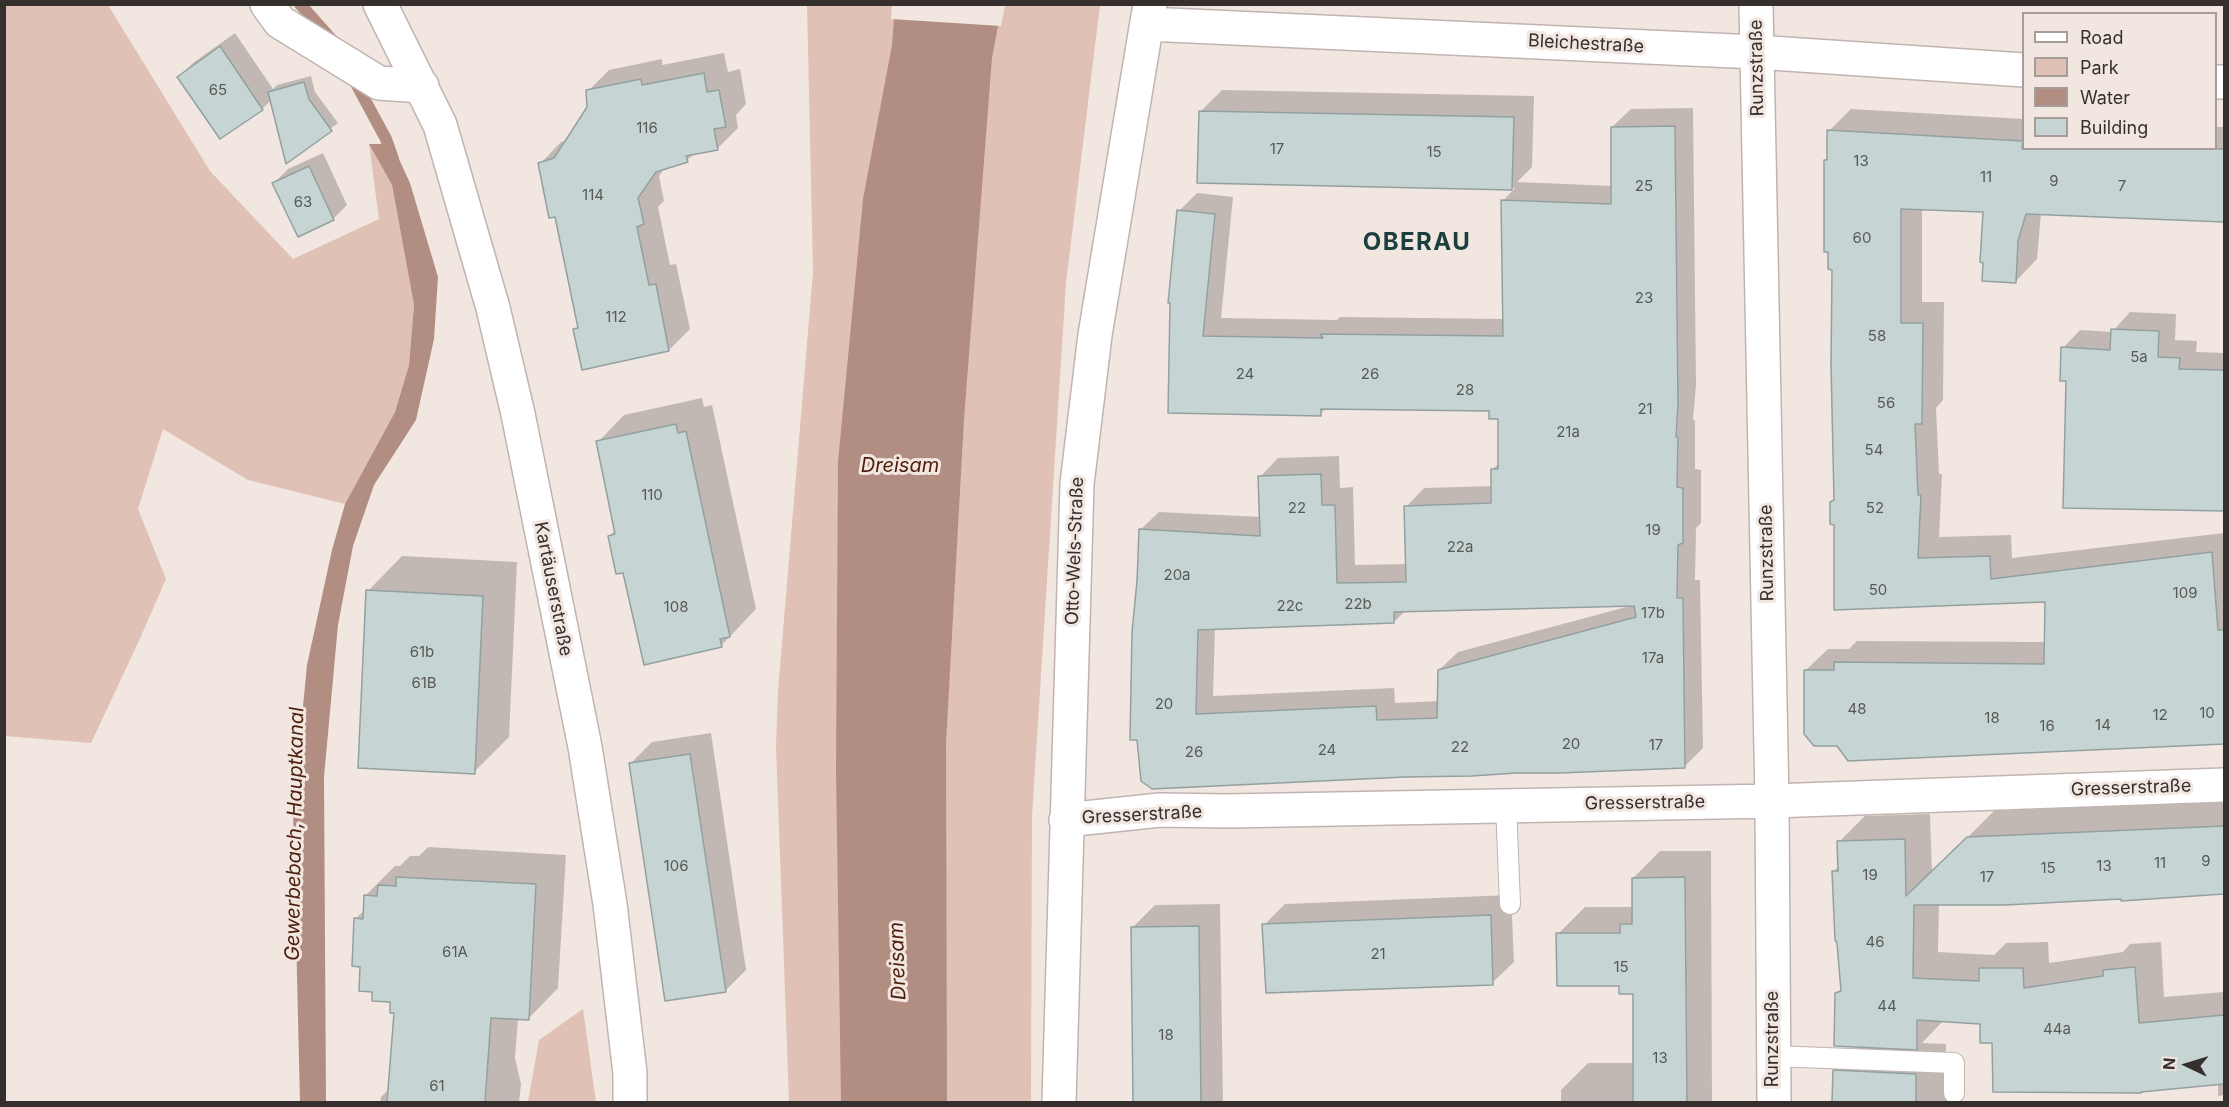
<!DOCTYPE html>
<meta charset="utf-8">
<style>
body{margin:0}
#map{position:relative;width:2229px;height:1107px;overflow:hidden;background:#f2e6e1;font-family:Inter,sans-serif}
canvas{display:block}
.frame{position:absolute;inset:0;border:6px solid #35302e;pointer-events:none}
.legend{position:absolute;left:2022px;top:12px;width:195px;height:138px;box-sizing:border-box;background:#f2e6e1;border:2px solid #a69d99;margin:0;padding:8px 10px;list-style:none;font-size:18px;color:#35302e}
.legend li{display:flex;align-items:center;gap:12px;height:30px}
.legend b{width:30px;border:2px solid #a69d99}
.north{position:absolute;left:2157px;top:1035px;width:60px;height:60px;-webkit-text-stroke:4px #f2e6e1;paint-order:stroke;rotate:274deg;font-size:16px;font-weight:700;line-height:24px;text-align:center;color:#35302e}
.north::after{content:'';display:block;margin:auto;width:21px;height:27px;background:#35302e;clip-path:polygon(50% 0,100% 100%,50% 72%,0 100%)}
</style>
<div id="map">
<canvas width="2229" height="1107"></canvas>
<div class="frame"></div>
<ul class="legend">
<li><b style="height:8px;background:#fff"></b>Road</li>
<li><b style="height:16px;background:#e0c1b6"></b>Park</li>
<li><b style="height:16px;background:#b28e82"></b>Water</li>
<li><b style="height:16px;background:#c6d4d3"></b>Building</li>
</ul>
<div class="north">N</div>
</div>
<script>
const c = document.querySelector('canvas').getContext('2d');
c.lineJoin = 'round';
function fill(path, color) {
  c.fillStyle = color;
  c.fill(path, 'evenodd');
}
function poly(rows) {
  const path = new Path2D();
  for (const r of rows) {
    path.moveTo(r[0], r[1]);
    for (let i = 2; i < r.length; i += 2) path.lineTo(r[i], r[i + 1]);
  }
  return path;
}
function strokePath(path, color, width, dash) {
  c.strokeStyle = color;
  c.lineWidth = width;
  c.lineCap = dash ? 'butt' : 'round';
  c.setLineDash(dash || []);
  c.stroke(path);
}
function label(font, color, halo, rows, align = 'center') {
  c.font = font + ' Inter,sans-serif';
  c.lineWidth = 6;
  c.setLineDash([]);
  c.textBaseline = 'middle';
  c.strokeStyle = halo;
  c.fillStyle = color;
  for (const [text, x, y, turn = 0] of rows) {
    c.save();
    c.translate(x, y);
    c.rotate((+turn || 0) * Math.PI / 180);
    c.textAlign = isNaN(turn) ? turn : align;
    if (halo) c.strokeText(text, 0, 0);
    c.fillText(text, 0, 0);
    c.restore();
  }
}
const green = poly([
 [4,5,108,5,210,171,293,259,379,219,369,144,392,185,414,305,409,365,395,412,345,504,248,480,163,429,138,509,166,579,138,643,91,743,5,736],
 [807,5,1100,5,1066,283,1032,816,1031,1102,789,1102,776,746,778,691,813,272],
 [583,1009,596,1102,528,1102,539,1040]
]);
const water = poly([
 [895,5,1002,5,992,58,964,419,946,743,947,1102,841,1102,836,770,838,462,863,199,892,45],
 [369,144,392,144,410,183,438,277,434,339,416,420,374,485,353,546,338,625,324,777,326,1102,300,1102,293,809,307,665,332,550,345,504,395,412,409,365,414,305,392,185]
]);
const pier = poly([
 [892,4,1003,4,1005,5,1001,26,891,19]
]);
const shadow = poly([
 [235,33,273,89,277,85,311,76,315,92,338,123,287,161,272,99,262,109,179,77,193,63],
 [724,53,728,72,740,69,746,104,736,115,738,128,717,149,695,153,687,160,664,169,659,176,664,201,658,207,670,265,676,264,690,329,669,350,575,329,579,325,556,215,540,164,561,142,568,140,588,108,588,91,609,70,662,59,662,65],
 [1222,90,1534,96,1532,167,1517,182,1613,186,1612,127,1631,109,1693,108,1696,385,1693,420,1695,420,1695,469,1701,470,1701,523,1696,528,1695,580,1700,580,1703,748,1684,767,1405,775,1153,787,1139,581,1140,530,1159,512,1261,517,1260,477,1278,458,1339,456,1340,488,1353,487,1355,565,1407,564,1406,507,1424,488,1492,486,1492,470,1500,462,1499,417,1491,410,1327,407,1320,414,1169,412,1179,211,1197,193,1233,197,1221,318,1337,320,1340,317,1504,319,1503,201,1515,188,1199,182,1201,111],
 [1630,606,1458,652,1439,670,1439,701,1395,703,1394,688,1213,696,1215,628,1394,622,1405,611],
 [1851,109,2024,119,2024,148,2216,148,2216,127,2224,127,2224,220,2041,213,2037,259,2016,281,1984,210,1922,208,1922,302,1944,302,1943,400,1936,408,1939,474,1942,474,1939,537,2011,535,2012,558,2224,533,2224,743,1849,759,1806,670,1828,649,1849,649,1857,641,2046,642,2046,600,1835,608,1834,268,1825,160,1828,157,1829,131],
 [323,153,347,205,333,219,274,183,288,169],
 [2130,312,2176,314,2175,340,2197,341,2196,352,2224,353,2224,509,2065,507,2067,380,2063,348,2080,330,2112,332],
 [702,398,704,407,712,405,756,609,721,646,624,572,609,536,616,530,598,442,624,415],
 [402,556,517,562,509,737,474,772,368,591],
 [711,733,746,970,725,991,631,763,652,742],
 [2224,802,2224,893,1939,903,1938,952,1994,955,2006,943,2048,942,2049,963,2123,952,2130,944,2161,942,2164,997,2224,992,2224,1095,2218,1096,2218,1084,1993,1042,1981,1023,1942,1020,1942,1022,1922,1043,1946,1044,1946,1102,1840,1102,1834,1071,1860,1046,1836,993,1842,988,1833,872,1839,866,1839,842,1865,816,1930,814,1932,873,1994,811],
 [428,847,566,855,558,988,528,1019,518,1018,515,1058,521,1084,519,1102,380,1102,381,1097,390,1088,395,1012,391,1001,374,991,362,966,355,919,365,910,365,896,395,866,400,866,410,856,419,856],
 [1660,851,1711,851,1712,1102,1561,1102,1561,1090,1588,1063,1635,1063,1635,992,1620,985,1558,934,1585,907,1633,907,1633,878],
 [1511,895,1514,962,1492,983,1264,925,1285,904],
 [1220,904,1223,1102,1135,1102,1132,928,1155,905]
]);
const stream = poly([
 [300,4,331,39],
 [353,78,386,139,393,159]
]);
const building = poly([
 [220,46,263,110,220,139,177,77,220,46],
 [704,73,707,92,719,90,726,127,714,129,718,150,686,156,688,162,656,172,638,198,644,224,637,227,649,285,656,284,669,351,582,370,573,329,578,328,555,217,549,218,538,163,554,158,571,132,587,107,586,90,641,79,642,85,704,73],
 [304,82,309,99,332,131,286,164,268,92,304,82],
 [1199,111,1514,117,1512,190,1197,183,1199,111],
 [1675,126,1678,404,1676,437,1678,437,1677,487,1683,488,1683,543,1678,545,1677,598,1683,598,1685,768,1560,773,1516,773,1472,776,1405,777,1152,789,1141,781,1137,740,1130,740,1132,632,1137,581,1139,529,1260,536,1258,476,1321,474,1322,505,1335,505,1337,583,1406,582,1404,506,1491,503,1491,469,1498,469,1498,419,1489,419,1489,411,1321,409,1321,416,1168,413,1170,303,1168,303,1177,210,1215,214,1203,336,1323,338,1320,334,1503,336,1501,200,1611,204,1611,127,1675,126],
 [1634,606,1636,617,1438,670,1437,718,1377,720,1376,706,1196,714,1198,630,1394,623,1394,612,1634,606],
 [1827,130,2023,141,2022,148,2224,149,2224,222,2026,214,2018,241,2016,283,1982,281,1983,263,1980,262,1983,212,1901,209,1901,323,1923,323,1922,424,1915,424,1918,495,1921,495,1918,558,1990,556,1991,579,2212,552,2218,630,2224,630,2224,744,1848,761,1837,746,1814,746,1804,734,1804,670,1834,670,1834,662,2044,664,2045,602,1834,610,1834,525,1830,524,1830,502,1834,500,1831,364,1832,270,1828,269,1828,252,1824,252,1824,160,1827,160,1827,130],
 [309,166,334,220,298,237,272,183,309,166],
 [2111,329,2159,331,2158,357,2180,358,2179,369,2224,370,2224,511,2063,508,2066,381,2060,381,2061,347,2110,350,2111,329],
 [676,424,678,433,686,431,730,637,720,639,722,647,644,665,623,573,616,574,608,536,615,534,596,441,676,424],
 [366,590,483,596,475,774,358,768,366,590],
 [690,754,726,992,665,1001,629,763,690,754],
 [2224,826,2224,894,2121,901,2121,899,2005,905,1914,905,1913,978,1979,981,1979,968,2023,968,2024,988,2103,976,2103,970,2135,967,2139,1023,2224,1015,2224,1084,2141,1092,2141,1093,1993,1092,1992,1043,1980,1043,1980,1024,1917,1020,1917,1050,1834,1046,1835,993,1841,991,1837,943,1835,940,1832,871,1838,871,1837,841,1905,839,1906,896,1967,837,2224,826],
 [396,877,536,884,529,1020,491,1018,485,1102,387,1102,394,1013,390,1013,390,1002,372,1001,372,992,359,991,360,967,352,966,354,918,363,919,364,895,377,896,378,885,396,886,396,877],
 [1685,877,1687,1102,1633,1102,1633,994,1619,994,1619,986,1557,986,1556,933,1620,933,1620,924,1632,924,1632,878,1685,877],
 [1491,915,1493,985,1266,993,1262,924,1491,915],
 [1199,926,1201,1102,1133,1102,1131,927,1199,926],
 [1833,1070,1916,1074,1916,1102,1832,1102,1833,1070]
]);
const service = poly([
 [1506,805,1510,904],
 [1773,1056,1954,1063,1954,1093]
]);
const minor = poly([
 [267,4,280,22,379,83,422,86],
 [380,4,440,125,493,308,518,414,585,747,610,904,630,1073,630,1102],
 [1756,4,1772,801,1774,1102],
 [1147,24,1756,52,2024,70],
 [2216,82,2224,82],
 [1066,820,1160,810,1227,811,1772,801,2224,785],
 [1059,1102,1077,484,1095,335,1150,4]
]);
const numberNames = [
 ["65",218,90],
 ["116",647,128],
 ["17",1277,149],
 ["15",1434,152],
 ["13",1861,161],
 ["11",1986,177],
 ["9",2054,181],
 ["25",1644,186],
 ["7",2122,186],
 ["114",593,195],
 ["63",303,202],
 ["60",1862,238],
 ["23",1644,298],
 ["112",616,317],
 ["58",1877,336],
 ["5a",2139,357],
 ["24",1245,374],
 ["26",1370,374],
 ["28",1465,390],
 ["56",1886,403],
 ["21",1645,409],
 ["21a",1568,432],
 ["54",1874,450],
 ["110",652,495],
 ["22",1297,508],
 ["52",1875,508],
 ["19",1653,530],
 ["22a",1460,547],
 ["20a",1177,575],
 ["50",1878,590],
 ["109",2185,593],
 ["22b",1358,604],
 ["22c",1290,606],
 ["108",676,607],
 ["17b",1653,613],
 ["61b",422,652],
 ["17a",1653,658],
 ["61B",424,683],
 ["20",1164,704],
 ["48",1857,709],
 ["10",2207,713],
 ["12",2160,715],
 ["18",1992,718],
 ["14",2103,725],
 ["16",2047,726],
 ["20",1571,744],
 ["17",1656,745],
 ["22",1460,747],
 ["24",1327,750],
 ["26",1194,752],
 ["9",2206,861],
 ["11",2160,863],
 ["106",676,866],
 ["13",2104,866],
 ["15",2048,868],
 ["19",1870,875],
 ["17",1987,877],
 ["46",1875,942],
 ["61A",455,952],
 ["21",1378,954],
 ["15",1621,967],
 ["44",1887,1006],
 ["44a",2057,1029],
 ["18",1166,1035],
 ["13",1660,1058],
 ["61",437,1086]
];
const streetNames = [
 ["Bleichestraße",1586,44,3],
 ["Runzstraße",1757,68,-91],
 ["Otto-Wels-Straße",1075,551,-88],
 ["Runzstraße",1767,553,-91],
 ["Kartäuserstraße",553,589,79],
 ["Gresserstraße",2131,788,-2],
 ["Gresserstraße",1645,803,-1],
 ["Gresserstraße",1142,815,-3],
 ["Runzstraße",1773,1039,-90]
];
const waterNames = [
 ["Dreisam",900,466],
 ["Gewerbebach, Hauptkanal",295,834,-89],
 ["Dreisam",898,961,-92]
];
const districtNames = [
 ["OBERAU",1417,243]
];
fill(green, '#e0c1b6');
fill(water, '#b28e82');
fill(pier, '#f2e6e1');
fill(shadow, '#0003');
strokePath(stream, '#b28e82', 12);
fill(building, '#c6d4d3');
strokePath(building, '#93a0a0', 1.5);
strokePath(service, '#c0b4b0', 22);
strokePath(minor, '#c0b4b0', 36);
strokePath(service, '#fff', 20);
strokePath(minor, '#fff', 33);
label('15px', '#595957', null, numberNames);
label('18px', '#35302e', '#f2e6e1', streetNames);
label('italic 20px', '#4c1d0b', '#f2e6e1', waterNames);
c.letterSpacing = '1.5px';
label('bold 24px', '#1b3e3e', '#f2e6e1', districtNames);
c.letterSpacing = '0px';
</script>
